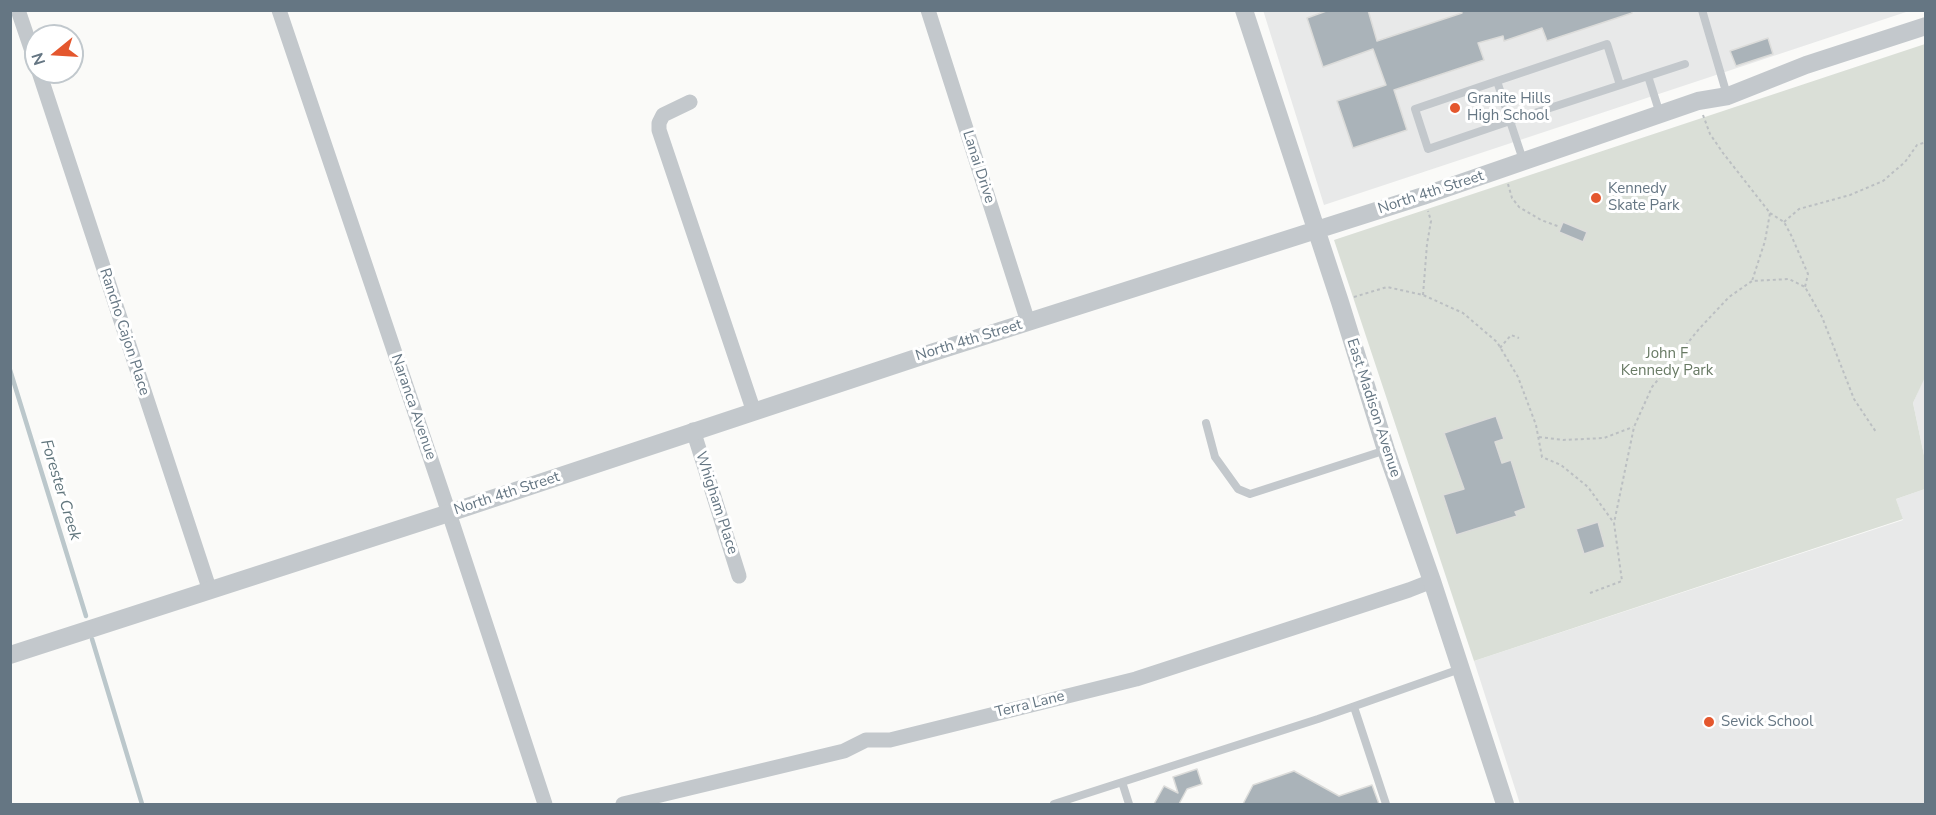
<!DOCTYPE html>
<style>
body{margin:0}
#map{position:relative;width:1936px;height:815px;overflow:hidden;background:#fafaf8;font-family:"Nunito Sans",sans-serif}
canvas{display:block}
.frame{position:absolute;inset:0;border:12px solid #657683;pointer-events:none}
.north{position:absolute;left:24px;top:24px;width:60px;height:60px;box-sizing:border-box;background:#fff;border:2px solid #c1c8cd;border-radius:50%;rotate:252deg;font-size:16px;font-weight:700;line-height:24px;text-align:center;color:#657683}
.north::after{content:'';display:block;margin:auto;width:21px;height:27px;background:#e4572e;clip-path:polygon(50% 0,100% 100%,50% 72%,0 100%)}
</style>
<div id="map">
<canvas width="1936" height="815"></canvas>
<div class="frame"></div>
<div class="north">N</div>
</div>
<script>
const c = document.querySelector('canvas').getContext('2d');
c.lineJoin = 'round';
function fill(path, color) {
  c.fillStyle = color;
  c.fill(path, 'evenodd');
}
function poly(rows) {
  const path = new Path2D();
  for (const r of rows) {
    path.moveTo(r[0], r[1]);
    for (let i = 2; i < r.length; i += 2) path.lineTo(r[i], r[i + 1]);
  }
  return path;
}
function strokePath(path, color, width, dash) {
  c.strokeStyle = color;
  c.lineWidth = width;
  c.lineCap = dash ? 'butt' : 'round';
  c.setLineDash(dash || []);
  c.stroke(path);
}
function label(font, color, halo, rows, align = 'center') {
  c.font = font + ' "Nunito Sans",sans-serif';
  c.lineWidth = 6;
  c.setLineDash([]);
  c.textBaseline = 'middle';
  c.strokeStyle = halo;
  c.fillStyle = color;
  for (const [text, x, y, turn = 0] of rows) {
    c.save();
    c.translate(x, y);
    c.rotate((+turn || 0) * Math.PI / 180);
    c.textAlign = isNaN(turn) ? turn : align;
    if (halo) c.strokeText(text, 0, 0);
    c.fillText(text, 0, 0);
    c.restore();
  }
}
const built = poly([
 [1263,10,1909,11,1324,205],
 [1925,375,1925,460,1913,403],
 [1925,489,1925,804,1520,804,1474,661,1903,520,1896,499]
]);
const green = poly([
 [1925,44,1926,375,1913,403,1925,460,1925,489,1896,499,1903,519,1474,661,1334,240]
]);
const stream = poly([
 [10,370,86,616],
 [92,639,142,804]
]);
const building = poly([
 [1329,10,1368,10,1377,41,1462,13,1461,10,1632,10,1632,13,1547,41,1542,28,1504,41,1503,36,1478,43,1484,60,1394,90,1407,130,1353,148,1337,101,1386,85,1373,49,1323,67,1307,18,1329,10],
 [1768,38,1773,54,1736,66,1730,51,1768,38],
 [1563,222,1587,232,1583,242,1559,232,1563,222],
 [1496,416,1504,439,1495,442,1502,463,1511,460,1526,508,1515,512,1517,516,1456,535,1443,495,1464,489,1444,433,1496,416],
 [1598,522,1605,547,1584,554,1576,529,1598,522],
 [1197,769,1202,784,1187,789,1179,804,1154,804,1164,786,1178,793,1173,777,1197,769],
 [1294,771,1339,796,1372,785,1379,804,1243,804,1253,785,1294,771]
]);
const path = poly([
 [1703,115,1710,134,1723,153,1770,213,1765,241,1752,281],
 [1508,184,1512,198,1519,207,1541,220,1560,227],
 [1770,213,1784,222,1791,235,1808,274,1805,287],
 [1784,222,1799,209,1850,195,1883,181,1905,162,1917,145,1926,142],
 [1423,295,1427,244,1431,221,1428,211],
 [1354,297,1387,287,1423,295,1463,313,1497,342,1518,377,1536,425,1542,457,1561,465,1588,487,1614,523],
 [1500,348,1511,335,1519,338],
 [1539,437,1563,440,1604,438,1633,427],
 [1590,593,1622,581,1614,523,1634,427,1652,387,1699,329,1729,297,1752,281,1789,279,1805,287,1822,317,1854,399,1876,432]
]);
const service = poly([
 [1702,10,1727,95],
 [1648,76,1660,114],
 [1497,81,1607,44,1620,85],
 [1523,160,1510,121,1497,81,1415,109,1428,149,1510,121,1685,64],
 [1206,423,1215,457,1238,489,1250,494,1386,450],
 [1354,707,1386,804],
 [1122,782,1129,804],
 [1054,804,1318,719,1460,669]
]);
const minor = poly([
 [18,10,36,63],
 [279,10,449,513,545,804],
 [928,10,1028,322],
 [39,72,210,591],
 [690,102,663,115,659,123,659,130,754,412],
 [693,430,739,576],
 [623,804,844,751,866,740,890,740,1136,679,1409,590,1432,581]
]);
const tertiary = poly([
 [1244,10,1340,302,1386,450,1432,581,1505,804],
 [10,655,449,513,934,352,1423,196,1698,101,1728,96,1806,65,1926,26]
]);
const markers = [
 [1455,108,6,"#e4572e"],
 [1596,198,6,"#e4572e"],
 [1709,722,6,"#e4572e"]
];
const poiNames = [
 ["Granite Hills",1467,99],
 ["High School",1467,116],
 ["Kennedy",1608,189],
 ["Skate Park",1608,206],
 ["Sevick School",1721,722]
];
const streetNames = [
 ["Lanai Drive",978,167,72],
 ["North 4th Street",1431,193,-18],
 ["Rancho Cajon Place",124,332,72],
 ["North 4th Street",969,341,-17],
 ["Naranca Avenue",413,407,71],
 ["East Madison Avenue",1373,408,72],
 ["North 4th Street",507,494,-18],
 ["Whigham Place",716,503,72],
 ["Terra Lane",1030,705,-14]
];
const parkNames = [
 ["John F",1667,354],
 ["Kennedy Park",1667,371]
];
const waterNames = [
 ["Forester Creek",60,490,73]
];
fill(built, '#e8e9e9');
fill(green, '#dadfd7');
strokePath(stream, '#bbc7cb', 4.5);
fill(building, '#aab3b9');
strokePath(building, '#dcdcda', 1.5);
strokePath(path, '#bbbfc2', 2, [3, 3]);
strokePath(service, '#c3c8cc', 8);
strokePath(minor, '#c3c8cc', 15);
strokePath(tertiary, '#c3c8cc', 18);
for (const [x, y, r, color] of markers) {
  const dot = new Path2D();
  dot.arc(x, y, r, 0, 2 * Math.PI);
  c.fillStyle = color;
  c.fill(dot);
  strokePath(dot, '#fff', 2);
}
label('15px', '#657683', '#fff', poiNames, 'left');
label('15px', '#657683', '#fff', streetNames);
label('15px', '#687a64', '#fff', parkNames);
label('italic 16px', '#60757c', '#fff', waterNames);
</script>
